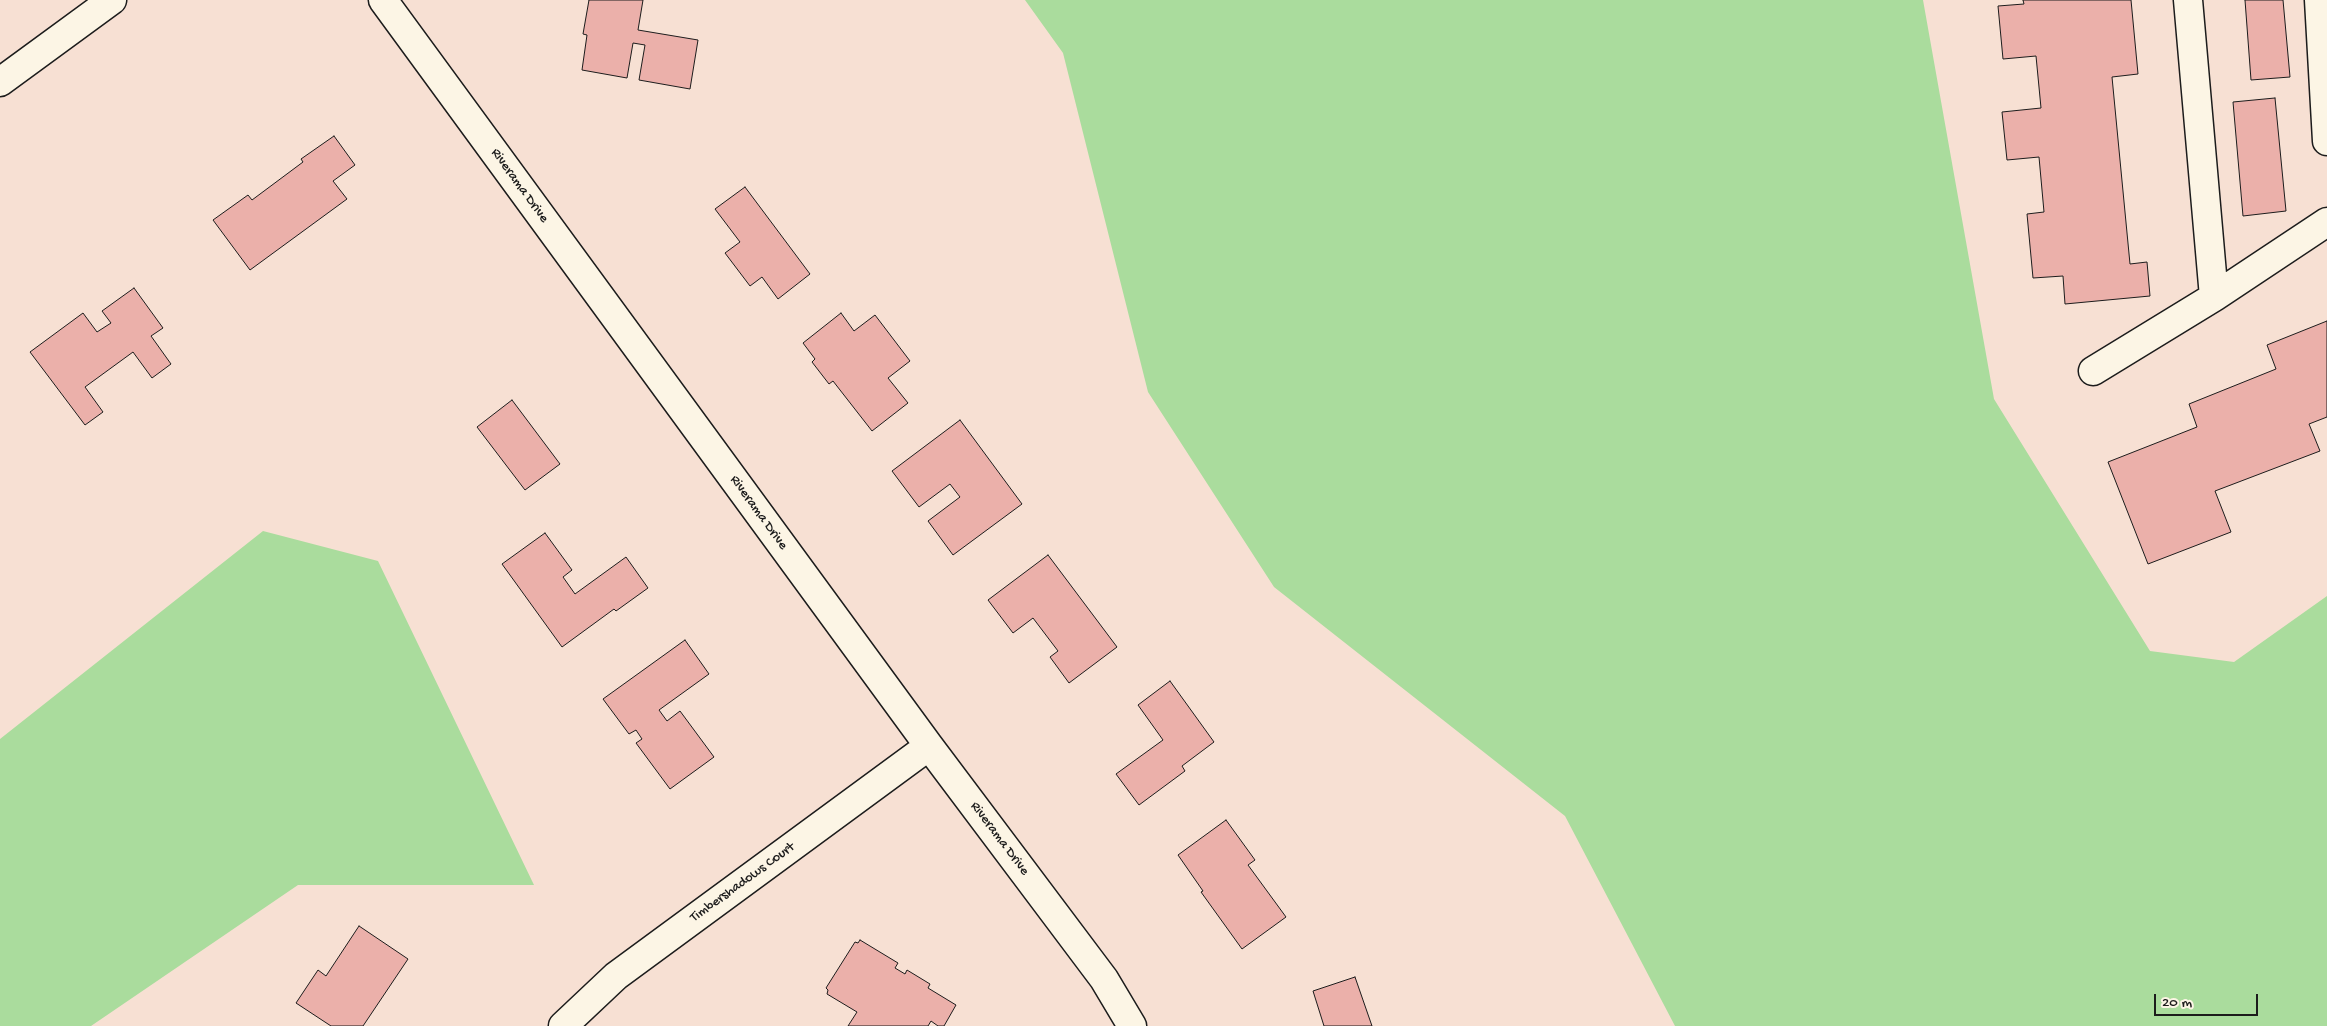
<!DOCTYPE html>
<style>
body{margin:0}
#map{position:relative;width:2327px;height:1026px;overflow:hidden;background:#f7e0d3;font-family:"Gochi Hand",sans-serif}
canvas{display:block}
.scale{position:absolute;left:2154px;top:994px;width:104px;height:22px;box-sizing:border-box;border:2px solid #1c1c1c;border-top:0;padding-left:6px;font-size:15px;line-height:18px;white-space:nowrap;color:#1c1c1c;-webkit-text-stroke:4px #fcf5e5;paint-order:stroke}
</style>
<div id="map">
<canvas width="2327" height="1026"></canvas>
<div class="scale">20 m</div>
</div>
<script>
const c = document.querySelector('canvas').getContext('2d');
c.lineJoin = 'round';
function fill(path, color) {
  c.fillStyle = color;
  c.fill(path, 'evenodd');
}
function poly(rows) {
  const path = new Path2D();
  for (const r of rows) {
    path.moveTo(r[0], r[1]);
    for (let i = 2; i < r.length; i += 2) path.lineTo(r[i], r[i + 1]);
  }
  return path;
}
function strokePath(path, color, width, dash) {
  c.strokeStyle = color;
  c.lineWidth = width;
  c.lineCap = dash ? 'butt' : 'round';
  c.setLineDash(dash || []);
  c.stroke(path);
}
function label(font, color, halo, rows, align = 'center') {
  c.font = font + ' "Gochi Hand",sans-serif';
  c.lineWidth = 4;
  c.setLineDash([]);
  c.textBaseline = 'middle';
  c.strokeStyle = halo;
  c.fillStyle = color;
  for (const [text, x, y, turn = 0] of rows) {
    c.save();
    c.translate(x, y);
    c.rotate((+turn || 0) * Math.PI / 180);
    c.textAlign = isNaN(turn) ? turn : align;
    if (halo) c.strokeText(text, 0, 0);
    c.fillText(text, 0, 0);
    c.restore();
  }
}
const green = poly([
 [1025,0,1923,0,1994,399,2150,651,2234,662,2327,596,2327,1026,1675,1026,1565,816,1274,587,1148,392,1063,53],
 [263,531,378,561,534,885,298,885,91,1026,0,1026,0,739]
]);
const building = poly([
 [589,0,643,0,638,30,698,40,690,89,639,80,645,45,633,43,627,78,582,70,587,35,583,34,589,0],
 [2023,0,2131,0,2138,74,2112,77,2130,264,2147,262,2150,296,2065,304,2063,276,2033,278,2027,214,2044,212,2039,157,2007,160,2002,112,2041,108,2036,56,2003,59,1998,6,2024,4,2023,0],
 [2245,0,2283,0,2290,77,2251,80,2245,0],
 [2275,98,2286,211,2243,216,2233,102,2275,98],
 [334,136,355,165,333,181,347,199,250,270,213,220,248,195,252,200,303,162,301,159,334,136],
 [745,187,810,274,778,299,762,277,750,286,725,253,740,242,715,209,745,187],
 [134,288,163,328,151,336,171,364,152,378,133,352,85,387,103,412,85,425,30,352,83,313,97,332,111,323,102,311,134,288],
 [841,313,854,331,875,315,910,361,888,378,908,403,872,431,833,381,829,384,812,362,815,359,803,343,841,313],
 [2327,321,2327,417,2309,424,2320,451,2215,491,2231,532,2148,564,2108,462,2197,427,2189,404,2276,369,2267,345,2327,321],
 [512,400,560,464,525,490,477,427,512,400],
 [960,420,1022,504,953,555,928,521,960,497,950,484,919,507,892,471,960,420],
 [545,533,572,570,563,577,575,594,626,557,648,588,616,611,614,609,562,647,502,564,545,533],
 [1048,555,1117,647,1069,683,1050,657,1058,651,1033,618,1013,633,988,600,1048,555],
 [685,640,709,674,659,710,667,721,680,711,714,757,670,789,636,743,642,739,636,730,629,734,603,699,685,640],
 [1170,681,1214,742,1182,766,1185,771,1139,805,1116,774,1163,740,1138,705,1170,681],
 [1226,820,1255,860,1248,865,1286,917,1242,949,1201,892,1203,891,1178,855,1226,820],
 [359,926,408,959,363,1026,331,1026,296,1003,318,970,326,976,359,926],
 [860,940,898,963,895,968,905,974,907,970,930,984,928,988,956,1005,944,1026,938,1026,931,1021,928,1026,848,1026,857,1012,827,994,828,990,826,988,855,942,858,943,860,940],
 [1355,977,1372,1026,1324,1026,1313,991,1355,977]
]);
const minor = poly([
 [383,0,929,746,1104,979,1132,1026],
 [2188,0,2214,297,2327,222],
 [2319,0,2327,141],
 [0,82,112,0],
 [2093,371,2214,297],
 [563,1026,616,976,929,746]
]);
const streetNames = [
 ["Riverama Drive",519,186,54],
 ["Riverama Drive",758,513,54],
 ["Riverama Drive",999,839,53],
 ["Timbershadows Court",743,883,-36]
];
fill(green, '#aadc9d');
fill(building, '#ebb0aa');
strokePath(building, '#1c1c1c', 1);
strokePath(minor, '#1c1c1c', 31);
strokePath(minor, '#fcf5e5', 28);
label('14px', '#1c1c1c', '#fcf5e5', streetNames);
</script>
